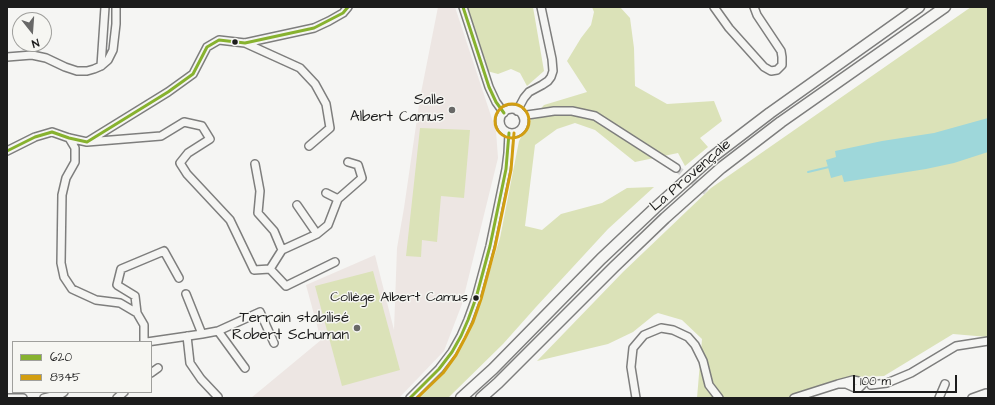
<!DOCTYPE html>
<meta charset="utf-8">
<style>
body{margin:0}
#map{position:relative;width:995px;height:405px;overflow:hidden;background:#f5f5f3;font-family:"Architects Daughter",sans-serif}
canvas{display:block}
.frame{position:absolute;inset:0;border:8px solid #1c1c1c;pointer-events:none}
.legend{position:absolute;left:12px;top:341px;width:140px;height:52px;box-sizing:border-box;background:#f6f6f2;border:1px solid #9f9f9c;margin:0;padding:5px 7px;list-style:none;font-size:12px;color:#1c1c1c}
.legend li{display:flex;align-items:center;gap:8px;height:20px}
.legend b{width:20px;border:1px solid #9f9f9c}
.north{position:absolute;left:12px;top:12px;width:40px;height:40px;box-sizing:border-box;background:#f6f6f2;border:1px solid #9f9f9c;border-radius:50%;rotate:163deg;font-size:11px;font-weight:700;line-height:16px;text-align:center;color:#1c1c1c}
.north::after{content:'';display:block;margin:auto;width:14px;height:18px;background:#686867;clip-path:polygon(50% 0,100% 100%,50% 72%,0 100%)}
.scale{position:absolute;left:853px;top:375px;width:104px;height:18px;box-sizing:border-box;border:2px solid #1c1c1c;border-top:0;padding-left:5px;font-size:12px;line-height:14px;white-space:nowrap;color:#1c1c1c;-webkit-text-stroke:3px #f6f6f2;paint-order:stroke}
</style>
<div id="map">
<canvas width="995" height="405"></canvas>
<div class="frame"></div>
<ul class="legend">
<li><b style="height:5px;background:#87b22f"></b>620</li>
<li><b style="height:5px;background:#d29e11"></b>8345</li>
</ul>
<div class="north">N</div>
<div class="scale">100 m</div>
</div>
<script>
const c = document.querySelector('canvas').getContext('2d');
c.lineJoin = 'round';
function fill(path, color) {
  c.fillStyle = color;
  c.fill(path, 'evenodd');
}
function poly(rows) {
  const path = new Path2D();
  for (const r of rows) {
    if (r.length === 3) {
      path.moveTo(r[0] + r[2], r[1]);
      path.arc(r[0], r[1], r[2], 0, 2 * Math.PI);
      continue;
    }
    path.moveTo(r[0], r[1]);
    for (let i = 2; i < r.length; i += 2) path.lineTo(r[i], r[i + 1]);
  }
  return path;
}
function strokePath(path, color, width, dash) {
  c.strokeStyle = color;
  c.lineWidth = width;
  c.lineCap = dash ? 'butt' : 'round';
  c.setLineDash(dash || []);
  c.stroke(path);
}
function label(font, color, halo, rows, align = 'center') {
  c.font = font + ' "Architects Daughter",sans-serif';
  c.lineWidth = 3;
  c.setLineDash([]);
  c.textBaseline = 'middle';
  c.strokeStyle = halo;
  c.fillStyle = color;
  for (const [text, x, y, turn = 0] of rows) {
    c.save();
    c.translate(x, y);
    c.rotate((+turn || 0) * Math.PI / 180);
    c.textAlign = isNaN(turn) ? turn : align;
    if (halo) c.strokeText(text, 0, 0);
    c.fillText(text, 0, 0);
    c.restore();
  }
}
const built = poly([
 [438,7,455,7,496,131,498,158,462,304,444,351,399,398,251,398,321,340,306,285,375,255,394,330,397,248,404,208,420,98]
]);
const green = poly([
 [467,7,533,7,544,71,527,86,520,73,511,69,498,74,487,71],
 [592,7,620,7,630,18,634,48,635,86,667,104,714,101,722,121,700,138,708,147,685,166,678,153,635,162,595,130,575,123,557,129,535,145,525,226,542,230,561,214,602,203,627,188,654,187,608,229,536,307,503,344,448,398,416,398,430,387,464,340,484,290,500,238,519,141,529,122,544,105,587,92,567,61,581,38,591,25,594,12],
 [971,7,988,7,988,337,953,334,884,376,856,377,796,393,796,398,697,398,702,339,682,320,658,313,654,315,633,332,608,344,537,361,623,272,711,188],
 [420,128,470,130,464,198,441,196,437,242,422,240,421,257,406,256],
 [373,271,400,370,342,386,315,286]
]);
const water = poly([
 [988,118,988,152,954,163,926,169,844,182,842,175,831,178,826,160,836,157,835,151,882,141,934,133]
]);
const stream = poly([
 [808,172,829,167]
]);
const minorTunnel = poly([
 [676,168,709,194]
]);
const minor = poly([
 [463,7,489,87,496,102,504,113],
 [714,7,729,28,764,67,771,71,777,70,782,65,782,57,781,51,757,15,754,7],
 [245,43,300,68,315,84,326,104,330,128,309,146],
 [7,57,32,55,46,58,65,67,77,71,87,71,94,69,101,66,108,60,113,50,116,24,116,7],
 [101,66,105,7],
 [512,121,12],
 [517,111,524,98,529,92,542,85,548,81,551,77,553,71,552,59,541,7],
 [523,117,527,115,541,113,554,111,572,111,595,116,676,168],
 [69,138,75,148,75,162,66,178,62,195,61,263,64,277,72,289,96,300,120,303,137,313],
 [87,142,161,136,184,122,202,126,210,139,188,153,180,163,187,174,230,220,254,270,270,269,282,250,274,231,258,213,260,191,255,164],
 [7,151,35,137,52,132,69,138,87,142,168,92,193,74,207,47,219,40,245,43,314,28,329,21,343,13,348,7],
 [326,193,338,199],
 [297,205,317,234],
 [282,250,317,234,328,225,338,199,362,178,358,165,348,162],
 [270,269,286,286,335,262],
 [218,331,245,368],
 [202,334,218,331,260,312,274,343],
 [187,336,190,363,201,379,218,397],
 [144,342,144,325,137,313,135,296,117,285,121,269,164,251,179,278],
 [147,342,202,334,186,294],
 [151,373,158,368],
 [871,385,887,383,911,373,956,346,988,341],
 [7,398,23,398],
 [44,398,61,394,64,392],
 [117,398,124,392],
 [410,398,439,369,452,352,461,336,468,320,476,298,490,246,506,169,508,153,509,133],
 [636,398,631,367,633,348,644,335,661,328,673,330,688,337,695,345,703,361,709,385,719,398],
 [794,398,838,384,853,380,858,381,862,385,859,388,855,388,846,384,838,384],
 [939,398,945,384],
 [972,398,986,393,988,394]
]);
const highway = poly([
 [461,398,493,369,601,259,655,208,711,158,770,113,919,7],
 [481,398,498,383,614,267,665,218,721,168,781,122,945,7]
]);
const bus1 = poly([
 [463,7,489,87,496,102,504,113],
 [7,151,35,137,52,132,69,138,87,142,168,92,193,74,207,47,219,40,245,43,314,28,343,13,348,7],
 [410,398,439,369,452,352,461,336,468,320,476,298,490,246,506,169,509,133]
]);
const bus2 = poly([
 [512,121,17],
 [417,398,443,373,456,355,465,338,473,322,481,299,495,247,511,170,514,133]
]);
const markers = [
 [235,42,3.5,"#1c1c1c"],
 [452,110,4,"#686867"],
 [476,298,3.5,"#1c1c1c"],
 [357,328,4,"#686867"]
];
const busNames = [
 ["Collège Albert Camus",468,298]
];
const poiNames = [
 ["Salle",444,101],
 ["Albert Camus",444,118],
 ["Terrain stabilisé",349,319],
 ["Robert Schuman",349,336]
];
const streetNames = [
 ["La Provençale",691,176,-41]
];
fill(built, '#ede6e3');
fill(green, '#dbe2b8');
fill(water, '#9ed7da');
strokePath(stream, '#9ed7da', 2);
strokePath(minorTunnel, '#d4d4d3', 7, [7, 3.5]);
strokePath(minor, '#7e7e7d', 10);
strokePath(highway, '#7e7e7d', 13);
strokePath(minor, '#f5f5f3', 7);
strokePath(highway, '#f5f5f3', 10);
strokePath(bus1, '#87b22f', 3);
strokePath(bus2, '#d29e11', 3);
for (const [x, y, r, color] of markers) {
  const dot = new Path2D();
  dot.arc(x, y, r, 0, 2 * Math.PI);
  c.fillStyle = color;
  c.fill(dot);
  strokePath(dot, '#f6f6f2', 1.5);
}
label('14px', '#1c1c1c', '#f6f6f2', busNames, 'right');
label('15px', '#1c1c1c', '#f6f6f2', poiNames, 'right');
label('15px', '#1c1c1c', '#f6f6f2', streetNames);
</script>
